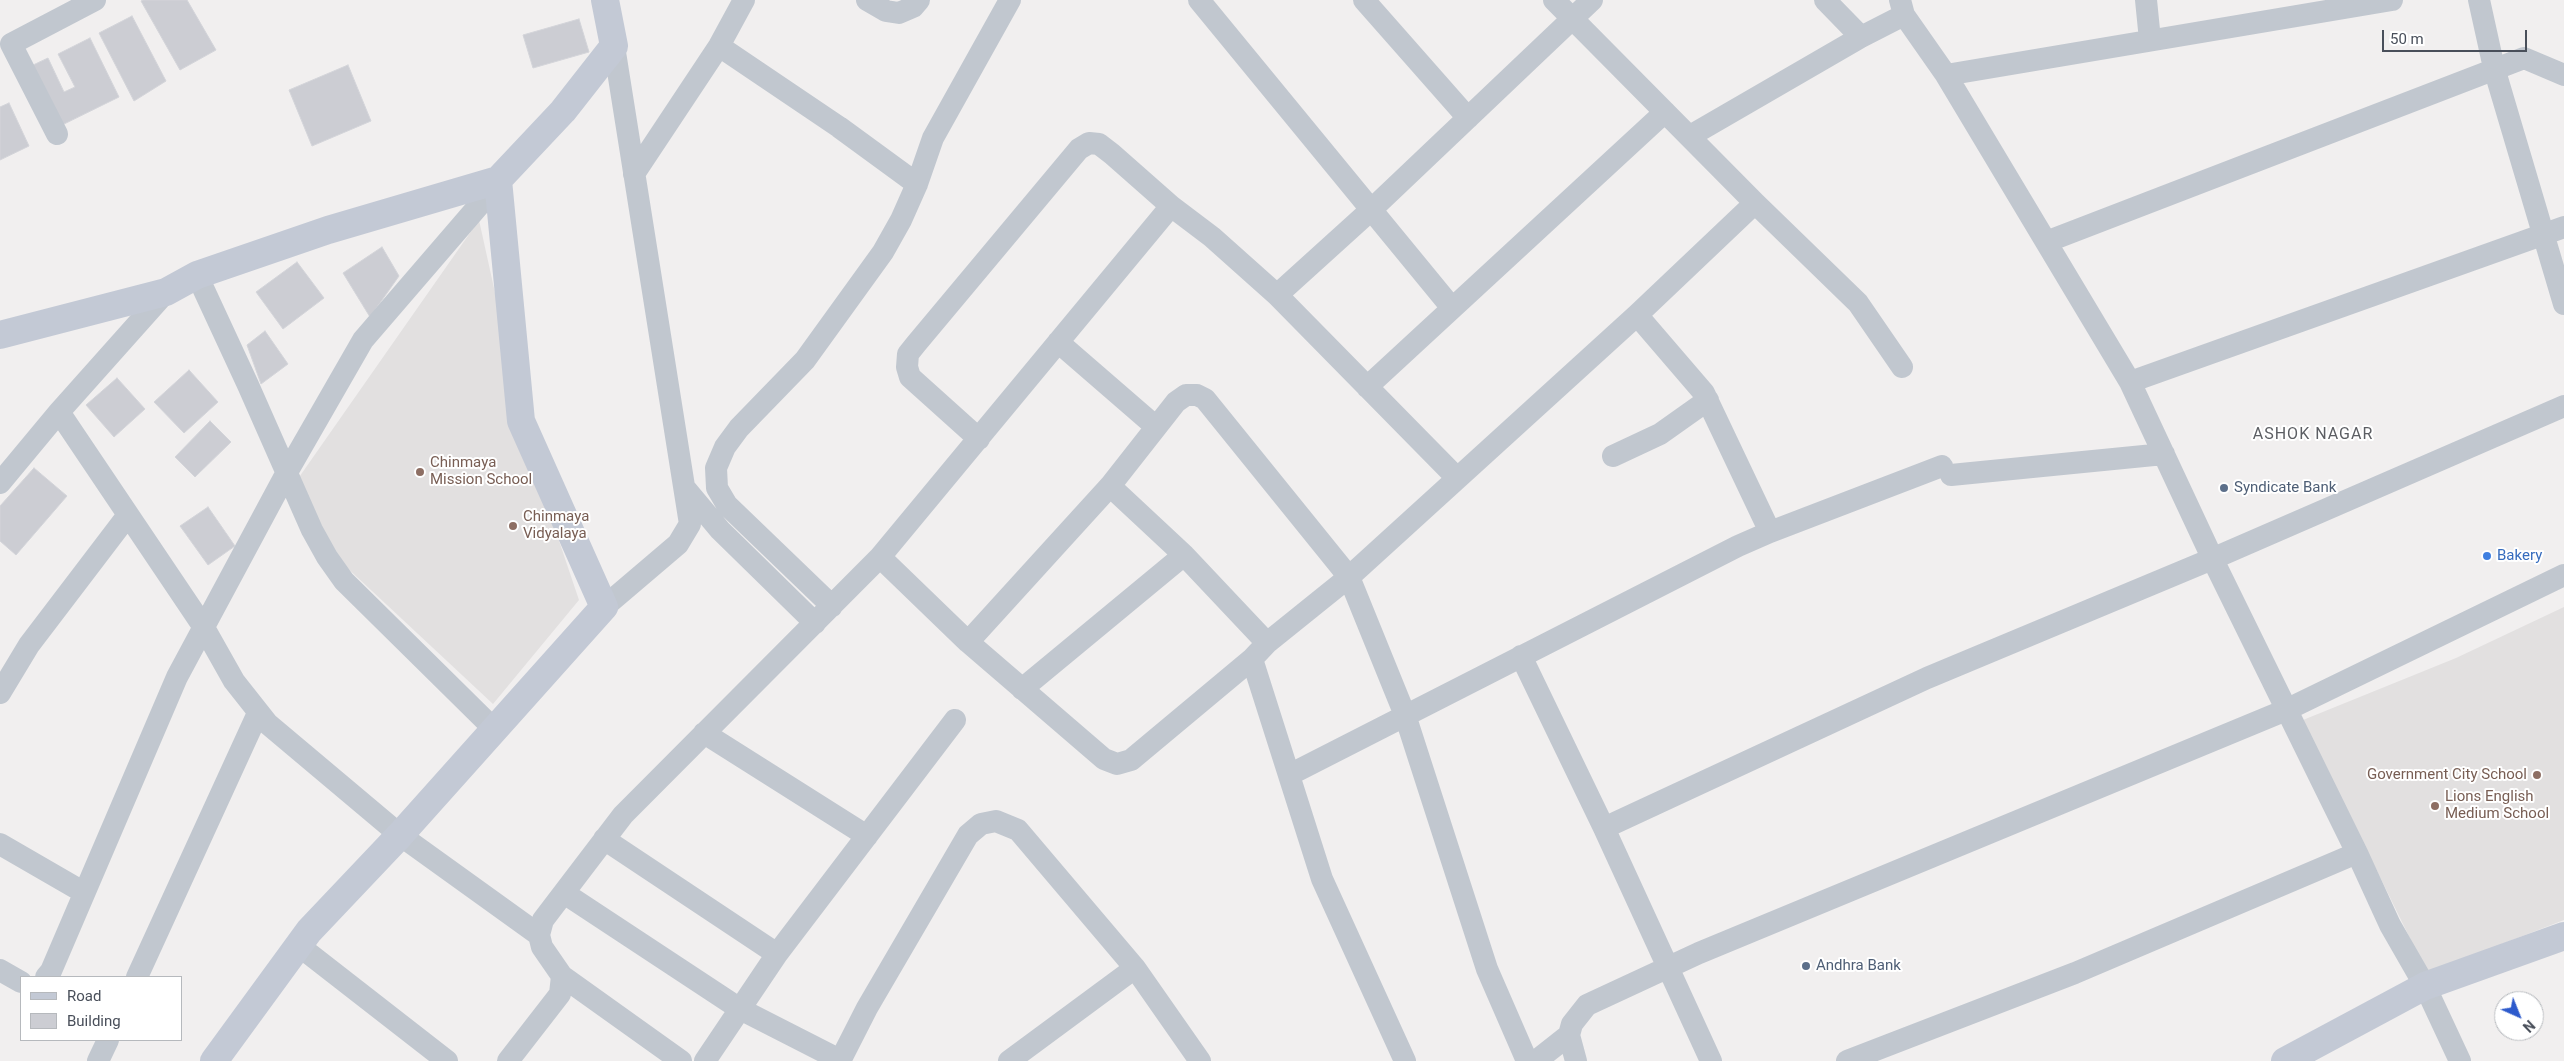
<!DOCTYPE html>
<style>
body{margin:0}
#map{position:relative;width:2564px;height:1061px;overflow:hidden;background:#f1efef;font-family:Roboto,sans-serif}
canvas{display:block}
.legend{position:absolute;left:20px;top:976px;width:162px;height:65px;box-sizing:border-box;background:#fff;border:1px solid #b6b9bd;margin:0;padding:6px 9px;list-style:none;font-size:15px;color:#494f5a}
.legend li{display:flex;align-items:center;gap:10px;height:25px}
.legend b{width:25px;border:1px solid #b6b9bd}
.north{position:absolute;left:2494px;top:991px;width:50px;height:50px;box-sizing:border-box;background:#fff;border:1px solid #b6b9bd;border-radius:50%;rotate:136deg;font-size:14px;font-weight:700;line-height:20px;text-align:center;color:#494f5a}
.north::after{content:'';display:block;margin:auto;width:18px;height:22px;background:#2d5acc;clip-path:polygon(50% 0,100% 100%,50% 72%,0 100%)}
.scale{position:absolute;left:2382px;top:30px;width:145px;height:22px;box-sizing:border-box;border:2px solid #494f5a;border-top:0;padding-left:6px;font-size:15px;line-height:18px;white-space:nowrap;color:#494f5a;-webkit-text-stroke:4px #fff;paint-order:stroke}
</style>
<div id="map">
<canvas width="2564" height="1061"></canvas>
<ul class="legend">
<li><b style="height:6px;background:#c3c9d5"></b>Road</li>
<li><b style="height:14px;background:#cccdd3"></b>Building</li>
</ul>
<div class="north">N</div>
<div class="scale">50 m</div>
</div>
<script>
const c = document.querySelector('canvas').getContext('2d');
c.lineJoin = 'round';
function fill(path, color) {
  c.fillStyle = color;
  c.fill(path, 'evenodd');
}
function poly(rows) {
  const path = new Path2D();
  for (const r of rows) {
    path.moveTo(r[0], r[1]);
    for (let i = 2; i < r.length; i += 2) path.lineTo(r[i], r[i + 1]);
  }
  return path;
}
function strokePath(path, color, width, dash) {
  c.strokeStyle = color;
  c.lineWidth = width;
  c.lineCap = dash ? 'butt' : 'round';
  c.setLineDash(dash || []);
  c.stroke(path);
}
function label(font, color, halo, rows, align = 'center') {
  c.font = font + ' Roboto,sans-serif';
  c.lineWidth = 4;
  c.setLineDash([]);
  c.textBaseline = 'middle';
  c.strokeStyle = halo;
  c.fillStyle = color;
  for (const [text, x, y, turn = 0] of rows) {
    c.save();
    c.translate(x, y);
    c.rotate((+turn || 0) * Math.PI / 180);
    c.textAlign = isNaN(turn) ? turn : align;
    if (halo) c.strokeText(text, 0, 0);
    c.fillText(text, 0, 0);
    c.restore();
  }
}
const education = poly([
 [479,220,532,461,579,600,493,704,342,563,295,483],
 [2564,607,2564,920,2427,973,2303,720,2456,658]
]);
const building = poly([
 [143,0,187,0,216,50,180,70,141,1,143,0],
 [132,16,166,81,134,101,99,33,132,16],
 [579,19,589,52,533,68,523,35,579,19],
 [90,38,119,97,60,126,31,66,48,58,64,92,75,87,58,54,90,38],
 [348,65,371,121,312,146,289,90,348,65],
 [9,103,29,146,0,160,0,107,9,103],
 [382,247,399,276,370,317,343,273,382,247],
 [297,262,324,298,283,329,256,292,297,262],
 [265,331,288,364,261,384,247,345,265,331],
 [189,370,218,402,184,433,154,402,189,370],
 [117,378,145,409,114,437,86,405,117,378],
 [210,421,231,442,195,477,175,457,210,421],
 [34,468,67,496,16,555,0,541,0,506,34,468],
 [208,507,235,546,208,565,180,526,208,507]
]);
const street = poly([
 [867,0,886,11,899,13,913,7,919,0],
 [1199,0,1452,308],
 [1364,0,1468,118],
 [1554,0,1755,203,1858,303,1902,367],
 [1825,0,1861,37],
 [1900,0,1904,15,1946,75,2392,0],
 [2146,0,2150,40],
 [2479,0,2494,68,2564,304],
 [719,46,839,127,917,184],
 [1946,75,2130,382,2216,566,2357,853,2390,925,2425,986,2460,1061],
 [57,134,11,44,95,0],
 [1690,136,1861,37,1904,15],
 [634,174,719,46,744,0],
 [2046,242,2524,58,2564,75],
 [197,275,248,385,312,530,327,557,344,581,495,730],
 [166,292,59,412,203,626,234,681,268,724,400,835,539,935],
 [1277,295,1457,478],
 [1637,315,1704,393,1770,532],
 [1058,342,1155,426],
 [2130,382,2564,227],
 [1367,387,1665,112],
 [979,439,910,377,907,367,908,354,916,344,1079,149,1089,143,1099,144,1112,154,1171,206],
 [1613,456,1660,434,1708,400],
 [1951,475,2164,454],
 [0,483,59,412],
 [1110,486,1184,555,1267,643],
 [684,487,720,530,815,623],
 [880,557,968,642,1104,759,1117,764,1131,760,1252,659,1267,643,1349,577,1637,315,1755,203],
 [832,606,727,505,717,488,716,468,725,447,739,428,805,360,883,252,901,220,917,184,933,138,1010,0],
 [604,607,678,544,690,524,614,46],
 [968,642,1110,486,1176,402,1186,395,1197,395,1205,399,1349,577,1405,715,1487,969,1527,1061],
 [1521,656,1604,828,1711,1061],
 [1252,659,1322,879,1405,1061],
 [1022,689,1184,555],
 [0,693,29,645,128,515],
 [704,733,867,836],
 [1289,775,1738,546,1770,532,1942,466],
 [1604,828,1927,678,2212,559,2564,406],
 [604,839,777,954],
 [0,844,83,892],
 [564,893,740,1009,840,1060],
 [298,945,447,1061],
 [0,970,21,982],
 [562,976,681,1061],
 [46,977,51,971,177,677,286,474,363,340,481,203,498,180],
 [137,977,258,713],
 [1569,1035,1576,1061],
 [98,1061,108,1040],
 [508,1061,560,994,562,976,542,947,539,935,543,920,623,815,880,557,1171,206,1212,237,1277,295,1372,209,1592,0],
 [705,1061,777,954,955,720],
 [840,1061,867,1008,968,835,981,824,996,821,1018,830,1135,968,1200,1061],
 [1009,1061,1135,968],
 [1536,1061,1569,1035,1572,1024,1587,1005,1699,953,2286,710,2564,575],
 [1847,1061,2075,973,2357,853]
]);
const secondary = poly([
 [0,335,166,292,197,275,328,230,498,180,563,111,614,46,605,0],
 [214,1061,309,931,400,835,604,607,521,421,498,180],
 [2285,1061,2425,986,2564,936]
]);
const markers = [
 [420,472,5,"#8d6e63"],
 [2224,488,5,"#5c6f8a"],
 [513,526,5,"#8d6e63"],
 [2487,556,5,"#3f7fe0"],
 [2537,775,5,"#8d6e63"],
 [2435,806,5,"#8d6e63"],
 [1806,966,5,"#5c6f8a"]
];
const educationNames = [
 ["Chinmaya",430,463],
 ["Mission School",430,480],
 ["Chinmaya",523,517],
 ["Vidyalaya",523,534],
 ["Government City School",2527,775,"right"],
 ["Lions English",2445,797],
 ["Medium School",2445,814]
];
const serviceNames = [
 ["Syndicate Bank",2234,488],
 ["Andhra Bank",1816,966]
];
const shopNames = [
 ["Bakery",2497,556]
];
const neighbourhoodNames = [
 ["ASHOK NAGAR",2313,435]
];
fill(education, '#e2e0e0');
fill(building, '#cccdd3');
strokePath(building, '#d3d4d9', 1);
strokePath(street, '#c1c7cf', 22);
strokePath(secondary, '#c3c9d5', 28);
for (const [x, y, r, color] of markers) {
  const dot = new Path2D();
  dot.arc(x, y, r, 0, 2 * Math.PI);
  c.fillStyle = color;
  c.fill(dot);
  strokePath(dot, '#fff', 2);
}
label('15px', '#785e54', '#fff', educationNames, 'left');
label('15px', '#4e5e75', '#fff', serviceNames, 'left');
label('15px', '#366cbe', '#fff', shopNames, 'left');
c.letterSpacing = '1px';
label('16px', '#5c5e63', '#fff', neighbourhoodNames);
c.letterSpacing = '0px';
</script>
